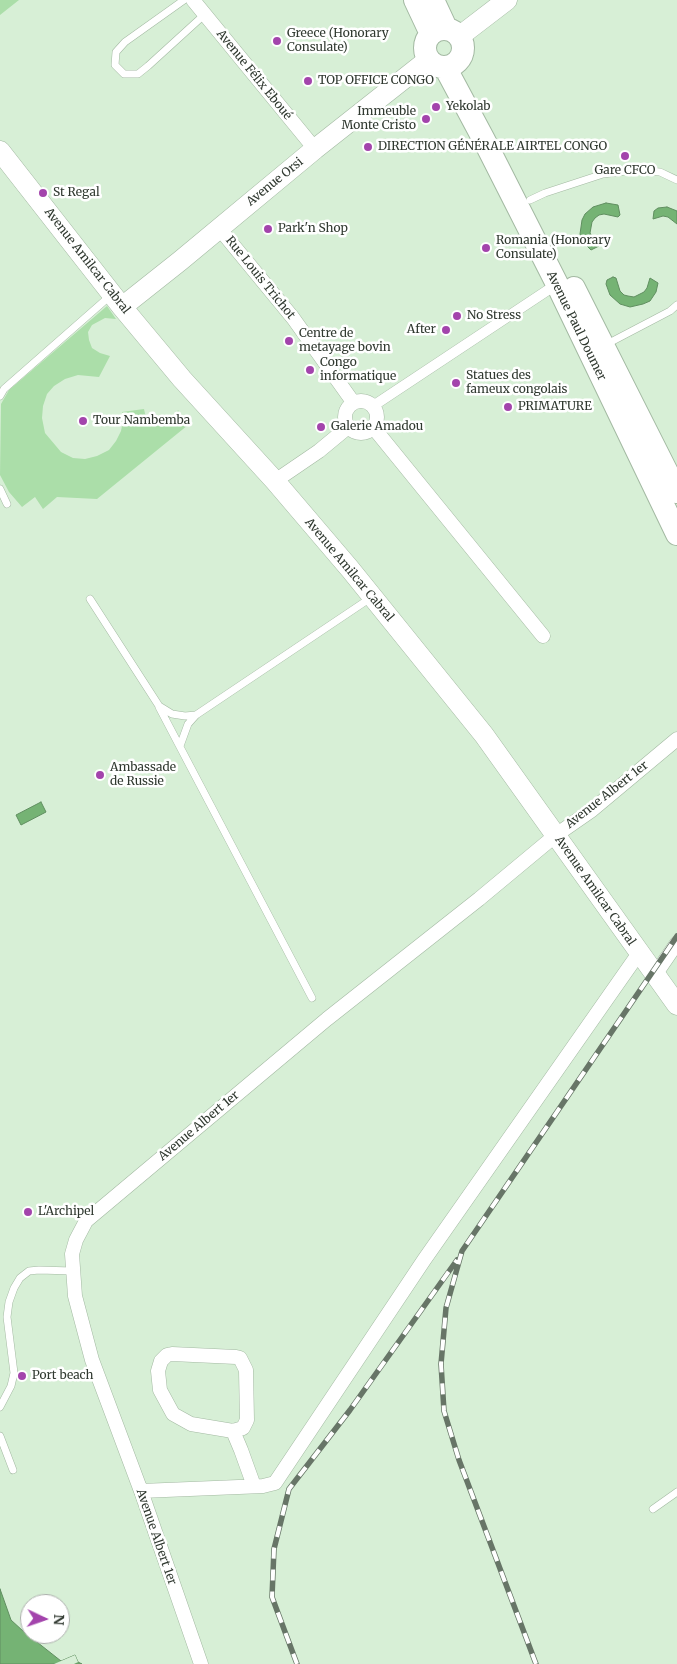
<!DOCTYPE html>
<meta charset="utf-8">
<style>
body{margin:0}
#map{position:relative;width:677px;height:1664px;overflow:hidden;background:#d7efd6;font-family:Merriweather,serif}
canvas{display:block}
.north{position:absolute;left:20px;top:1594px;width:50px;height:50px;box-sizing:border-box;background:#fff;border:1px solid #acb0ac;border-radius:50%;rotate:93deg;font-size:14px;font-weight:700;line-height:20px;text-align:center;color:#303930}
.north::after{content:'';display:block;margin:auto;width:18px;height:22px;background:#a344ac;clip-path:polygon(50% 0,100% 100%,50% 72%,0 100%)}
</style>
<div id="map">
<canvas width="677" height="1664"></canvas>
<div class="north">N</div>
</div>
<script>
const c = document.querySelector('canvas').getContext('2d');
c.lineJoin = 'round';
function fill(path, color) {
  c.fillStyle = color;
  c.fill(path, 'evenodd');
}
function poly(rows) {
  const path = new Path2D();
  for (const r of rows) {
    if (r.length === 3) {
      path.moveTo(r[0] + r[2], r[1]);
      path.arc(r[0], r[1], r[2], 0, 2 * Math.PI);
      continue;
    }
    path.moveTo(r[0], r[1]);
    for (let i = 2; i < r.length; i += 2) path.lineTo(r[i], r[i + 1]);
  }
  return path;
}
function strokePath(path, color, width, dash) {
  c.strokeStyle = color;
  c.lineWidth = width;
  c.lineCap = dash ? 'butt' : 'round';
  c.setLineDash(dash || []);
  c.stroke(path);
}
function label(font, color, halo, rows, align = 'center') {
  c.font = font + ' Merriweather,serif';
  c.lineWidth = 5;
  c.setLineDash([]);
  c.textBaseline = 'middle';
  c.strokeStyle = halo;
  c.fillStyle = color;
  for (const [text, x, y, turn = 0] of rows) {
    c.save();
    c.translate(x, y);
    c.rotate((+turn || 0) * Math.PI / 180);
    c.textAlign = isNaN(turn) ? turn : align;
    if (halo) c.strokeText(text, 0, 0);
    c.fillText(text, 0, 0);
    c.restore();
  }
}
const green = poly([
 [0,0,19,0,0,15],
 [107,306,116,319,105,318,92,325,88,332,89,340,92,348,100,353,110,356,99,377,78,375,65,379,54,386,47,394,43,406,42,418,45,433,61,452,73,458,85,459,97,456,109,450,116,441,121,431,123,421,122,412,144,409,146,418,152,424,162,427,173,422,178,410,188,425,97,499,57,497,43,509,35,497,22,507,9,492,0,475,1,404,9,390]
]);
const water = poly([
 [606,203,618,205,620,215,618,217,604,214,599,215,595,218,592,222,590,233,599,246,591,250,584,243,580,234,582,220,585,214,593,207,606,203],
 [667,207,677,211,677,224,668,217,663,216,653,219,654,211,658,208,667,207],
 [613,277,616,278,620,291,624,295,628,296,634,297,644,292,647,288,650,278,658,283,656,292,650,301,643,304,630,307,620,304,610,295,606,284,607,280,613,277],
 [41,802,46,812,21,825,16,815,41,802],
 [0,1589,11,1620,23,1631,61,1661,75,1655,78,1662,82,1664,0,1664,0,1589]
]);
const pier = poly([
 [75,1655,78,1662,74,1664,54,1664]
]);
const service = poly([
 [184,0,125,42,116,52,115,65,124,74,138,74,148,66,204,15],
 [530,200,545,193,603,174,634,170,660,172,677,180],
 [607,344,670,311,677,305],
 [0,396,4,389,110,296],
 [0,489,7,504],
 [90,599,159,706,172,714,185,716,196,715,372,597],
 [159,707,312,998],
 [180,746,188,724,196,715],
 [0,1407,11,1386,14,1373,7,1317,9,1302,14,1288,20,1278,29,1271,39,1270,72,1271],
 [0,1436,13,1470],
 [653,1509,677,1492]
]);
const pedestrian = poly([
 [373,406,557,284]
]);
const minor = poly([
 [193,0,315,149],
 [219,228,293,318,353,402],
 [361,417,16],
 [373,427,543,636],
 [275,481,319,451,348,427],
 [655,975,677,943],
 [172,1354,236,1357,240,1358,246,1370,247,1420,243,1428,233,1431,191,1424,173,1414,160,1390,158,1371,161,1361,167,1355,172,1354],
 [233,1431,241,1450,254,1486],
 [141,1491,263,1486,275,1483,424,1260,639,953],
 [201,1664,141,1491,92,1360,75,1296,72,1254,76,1240,86,1221,327,1019,479,899,556,835,592,810,677,739]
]);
const secondary = poly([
 [460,36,507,0],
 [0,151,122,307,182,379,275,481,350,569,484,735,677,1005],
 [122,307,180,261,315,149,429,59]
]);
const primary = poly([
 [415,0,431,34],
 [433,0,446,28],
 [444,48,19],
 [445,67,484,140,557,284,677,534],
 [574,288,677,492]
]);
const rail = poly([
 [297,1664,272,1597,274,1549,289,1489,350,1410,457,1260],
 [536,1664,459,1460,444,1411,441,1364,446,1308,462,1251,677,936]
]);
const markers = [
 [277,41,5,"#a344ac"],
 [308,81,5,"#a344ac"],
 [436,107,5,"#a344ac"],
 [426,119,5,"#a344ac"],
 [368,147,5,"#a344ac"],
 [625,156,5,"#a344ac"],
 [43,193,5,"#a344ac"],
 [268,229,5,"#a344ac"],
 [486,248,5,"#a344ac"],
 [457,316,5,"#a344ac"],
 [446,330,5,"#a344ac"],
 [289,341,5,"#a344ac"],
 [310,370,5,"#a344ac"],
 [456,383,5,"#a344ac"],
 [508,407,5,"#a344ac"],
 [83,421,5,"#a344ac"],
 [321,427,5,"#a344ac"],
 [100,775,5,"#a344ac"],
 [28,1212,5,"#a344ac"],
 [22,1376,5,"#a344ac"]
];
const poiNames = [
 ["Greece (Honorary",287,34],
 ["Consulate)",287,48],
 ["TOP OFFICE CONGO",318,81],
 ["Yekolab",446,107],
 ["Immeuble",416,112,"right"],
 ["Monte Cristo",416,126,"right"],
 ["DIRECTION GÉNÉRALE AIRTEL CONGO",378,147],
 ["Gare CFCO",625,171,"center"],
 ["St Regal",53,193],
 ["Park'n Shop",278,229],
 ["Romania (Honorary",496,241],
 ["Consulate)",496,255],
 ["No Stress",467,316],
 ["After",436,330,"right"],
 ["Centre de",299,334],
 ["metayage bovin",299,348],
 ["Congo",320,363],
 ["informatique",320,377],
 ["Statues des",466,376],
 ["fameux congolais",466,390],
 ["PRIMATURE",518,407],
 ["Tour Nambemba",93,421],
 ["Galerie Amadou",331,427],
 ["Ambassade",110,768],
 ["de Russie",110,782],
 ["L'Archipel",38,1212],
 ["Port beach",32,1376]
];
const streetNames = [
 ["Avenue Félix Eboué",254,75,51],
 ["Avenue Orsi",275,182,-39],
 ["Avenue Amilcar Cabral",87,261,52],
 ["Rue Louis Trichot",260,278,51],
 ["Avenue Paul Doumer",576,326,64],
 ["Avenue Amilcar Cabral",349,570,50],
 ["Avenue Albert 1er",607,795,-38],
 ["Avenue Amilcar Cabral",595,891,55],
 ["Avenue Albert 1er",199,1126,-40],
 ["Avenue Albert 1er",156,1537,71]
];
fill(green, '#abdea9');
fill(water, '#75b374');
strokePath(water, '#608e60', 1);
fill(pier, '#d7efd6');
strokePath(service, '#a3b9a2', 8);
strokePath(pedestrian, '#a3b9a2', 11);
strokePath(minor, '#a3b9a2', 15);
strokePath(secondary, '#a3b9a2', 21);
strokePath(primary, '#a3b9a2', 24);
strokePath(service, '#fff', 7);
strokePath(pedestrian, '#fff', 10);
strokePath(minor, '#fff', 14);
strokePath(secondary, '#fff', 20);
strokePath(primary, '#fff', 22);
strokePath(rail, '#677567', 5.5);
strokePath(rail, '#fff', 4, [11]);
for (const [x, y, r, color] of markers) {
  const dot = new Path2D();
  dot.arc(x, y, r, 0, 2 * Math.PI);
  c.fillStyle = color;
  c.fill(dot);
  strokePath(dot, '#fff', 2);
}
label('12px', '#303930', '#fff', poiNames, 'left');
label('12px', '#303930', '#fff', streetNames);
</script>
